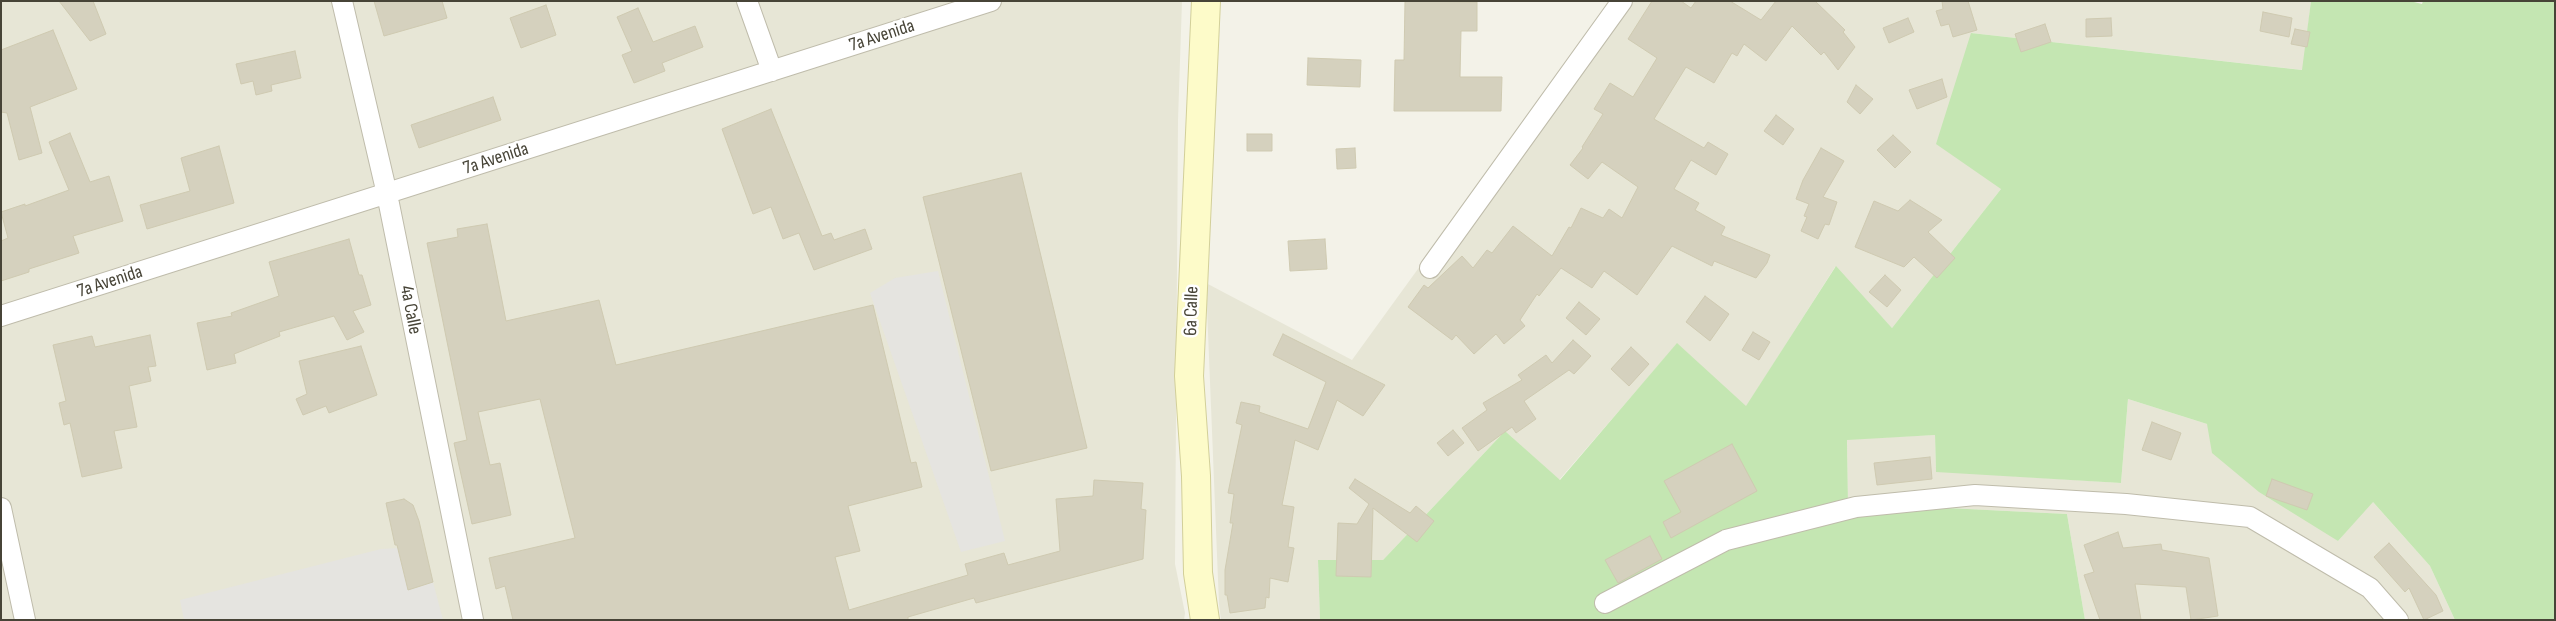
<!DOCTYPE html>
<style>
body{margin:0}
#map{position:relative;width:2556px;height:621px;overflow:hidden;background:#f3f2e8;font-family:"Sofia Sans Condensed",sans-serif}
canvas{display:block}
.frame{position:absolute;inset:0;border:2px solid #474437;pointer-events:none}
</style>
<div id="map">
<canvas width="2556" height="621"></canvas>
<div class="frame"></div>
</div>
<script>
const c = document.querySelector('canvas').getContext('2d');
c.lineJoin = 'round';
function fill(path, color) {
  c.fillStyle = color;
  c.fill(path, 'evenodd');
}
function poly(rows) {
  const path = new Path2D();
  for (const r of rows) {
    path.moveTo(r[0], r[1]);
    for (let i = 2; i < r.length; i += 2) path.lineTo(r[i], r[i + 1]);
  }
  return path;
}
function strokePath(path, color, width, dash) {
  c.strokeStyle = color;
  c.lineWidth = width;
  c.lineCap = dash ? 'butt' : 'round';
  c.setLineDash(dash || []);
  c.stroke(path);
}
function label(font, color, halo, rows, align = 'center') {
  c.font = font + ' "Sofia Sans Condensed",sans-serif';
  c.lineWidth = 5;
  c.setLineDash([]);
  c.textBaseline = 'middle';
  c.strokeStyle = halo;
  c.fillStyle = color;
  for (const [text, x, y, turn = 0] of rows) {
    c.save();
    c.translate(x, y);
    c.rotate((+turn || 0) * Math.PI / 180);
    c.textAlign = isNaN(turn) ? turn : align;
    if (halo) c.strokeText(text, 0, 0);
    c.fillText(text, 0, 0);
    c.restore();
  }
}
const residential = poly([
 [1,1,1182,1,1178,120,1175,564,1185,613,1184,620,1,620],
 [1612,1,2311,1,2303,70,1971,33,2001,189,1892,328,1835,267,1746,407,1677,344,1559,480,1505,431,1383,560,1318,560,1320,620,1221,620,1219,604,1206,283,1352,360],
 [2128,399,2207,424,2338,541,2372,501,2430,566,2455,620,2085,620,2067,514,1848,503,1847,439,1935,435,1936,471,2121,483]
]);
const green = poly([
 [2311,1,2410,1,2422,4,2423,1,2555,1,2555,620,2455,620,2430,566,2373,502,2338,541,2259,492,2212,453,2207,424,2128,399,2121,483,1936,472,1935,435,1847,440,1848,503,2067,514,2085,620,1320,620,1318,560,1383,560,1505,431,1560,480,1677,343,1746,406,1836,266,1892,328,2001,189,1936,144,1971,33,2302,70]
]);
const parking = poly([
 [938,271,1005,541,961,552,870,293,895,278],
 [398,548,409,590,433,582,443,620,184,620,180,600,381,549]
]);
const building = poly([
 [59,1,93,1,106,34,90,41,59,1],
 [374,1,442,1,447,18,384,36,374,1],
 [1405,1,1477,2,1477,31,1461,31,1460,77,1502,77,1501,111,1394,111,1395,60,1404,60,1405,1],
 [1652,1,1681,1,1691,8,1696,1,1730,1,1761,20,1776,1,1815,1,1845,30,1843,32,1855,47,1838,70,1824,52,1821,55,1792,26,1766,61,1744,44,1737,56,1732,53,1714,83,1686,67,1654,119,1704,148,1708,142,1728,154,1716,175,1691,160,1674,189,1699,203,1695,210,1725,227,1721,235,1770,255,1767,263,1756,278,1714,261,1712,266,1672,246,1637,295,1604,271,1592,288,1561,268,1539,296,1537,294,1520,320,1525,326,1504,344,1496,334,1474,354,1456,335,1452,340,1408,307,1424,285,1428,288,1462,256,1473,268,1487,250,1492,253,1513,226,1552,256,1569,227,1571,228,1581,208,1603,218,1609,209,1622,218,1638,187,1602,162,1588,179,1570,165,1583,148,1582,147,1603,114,1594,109,1610,83,1633,97,1657,58,1628,39,1652,1],
 [1942,1,1968,1,1977,30,1953,37,1949,24,1941,26,1936,11,1943,9,1942,1],
 [546,5,556,35,521,48,510,18,546,5],
 [638,8,653,42,695,26,703,47,662,63,665,71,634,83,622,55,632,51,617,17,638,8],
 [2263,12,2292,18,2289,37,2260,31,2263,12],
 [1908,18,1914,32,1889,43,1883,28,1908,18],
 [2111,18,2112,36,2086,37,2086,19,2111,18],
 [2045,24,2051,42,2021,52,2015,34,2045,24],
 [2295,29,2310,32,2307,47,2291,44,2295,29],
 [53,30,77,89,30,107,42,153,19,160,7,113,1,112,1,50,53,30],
 [295,51,301,78,271,85,272,91,256,95,253,81,241,84,236,64,295,51],
 [1308,58,1361,60,1360,87,1307,85,1308,58],
 [1942,79,1947,97,1917,109,1909,90,1942,79],
 [1856,85,1873,99,1860,114,1847,102,1856,85],
 [493,97,501,120,419,148,411,125,493,97],
 [771,109,822,236,831,233,834,240,865,229,872,249,814,270,799,233,783,239,771,207,753,214,722,129,771,109],
 [1776,115,1794,129,1783,145,1764,131,1776,115],
 [70,133,90,182,109,176,123,221,73,236,79,253,29,269,29,272,1,281,1,241,8,238,1,212,25,204,25,206,69,190,49,142,70,133],
 [1247,134,1272,134,1272,151,1247,151,1247,134],
 [1893,135,1911,152,1895,168,1877,150,1893,135],
 [219,146,234,203,147,229,140,205,190,191,181,158,219,146],
 [1355,148,1356,168,1337,169,1336,149,1355,148],
 [1821,148,1844,161,1823,197,1837,202,1829,225,1825,224,1818,239,1801,231,1807,217,1804,216,1809,204,1796,199,1803,180,1821,148],
 [1021,173,1087,448,991,471,923,197,1021,173],
 [1910,200,1942,220,1928,232,1955,258,1937,278,1914,257,1904,267,1855,247,1874,201,1898,211,1910,200],
 [487,224,506,321,599,300,616,365,873,305,911,463,916,462,922,487,848,506,860,551,835,557,849,610,968,575,965,564,1004,553,1008,565,1060,551,1056,499,1093,496,1094,480,1143,483,1141,509,1146,510,1143,559,976,603,974,598,908,617,908,620,513,620,505,586,496,589,489,558,575,538,540,399,478,412,490,465,500,463,511,515,472,524,454,443,467,440,427,243,458,237,457,229,487,224],
 [349,239,359,275,362,275,371,305,353,311,364,332,347,340,334,316,279,332,280,336,234,354,236,363,207,370,197,323,232,316,231,313,279,296,269,262,349,239],
 [1325,239,1327,269,1290,271,1288,241,1325,239],
 [1885,275,1901,290,1887,307,1869,292,1885,275],
 [1705,296,1729,314,1710,341,1686,322,1705,296],
 [1579,302,1600,319,1586,335,1566,318,1579,302],
 [1753,332,1770,342,1759,360,1742,350,1753,332],
 [1283,334,1385,385,1363,416,1337,400,1318,450,1295,440,1282,505,1294,507,1288,547,1294,548,1288,582,1270,578,1269,598,1266,597,1265,608,1230,613,1227,595,1225,595,1225,570,1233,523,1230,523,1234,494,1228,493,1242,425,1236,423,1241,402,1260,406,1259,412,1308,429,1326,382,1273,355,1283,334],
 [150,335,156,366,148,367,151,381,129,386,137,427,114,431,122,468,82,477,70,423,64,425,59,403,66,401,53,345,92,336,95,347,150,335],
 [1573,340,1591,356,1574,374,1569,370,1524,401,1536,419,1516,433,1512,427,1478,451,1462,428,1487,410,1483,403,1522,380,1518,375,1546,355,1552,363,1573,340],
 [361,346,377,395,329,413,326,406,303,415,296,399,307,394,299,361,361,346],
 [1631,347,1649,364,1629,386,1611,369,1631,347],
 [2152,422,2181,433,2171,460,2142,450,2152,422],
 [1453,430,1464,443,1448,456,1437,443,1453,430],
 [1732,444,1757,491,1671,538,1663,522,1681,512,1664,481,1732,444],
 [1930,457,1932,479,1877,485,1874,463,1930,457],
 [1355,479,1410,513,1416,506,1434,521,1417,542,1373,508,1371,577,1336,576,1338,523,1357,524,1369,504,1349,488,1355,479],
 [2272,479,2313,494,2307,510,2266,496,2272,479],
 [404,499,413,505,419,521,433,582,408,590,397,545,395,545,386,503,404,499],
 [2118,532,2123,548,2161,544,2162,550,2209,558,2218,616,2191,620,2186,587,2135,584,2141,620,2100,620,2084,575,2094,572,2084,545,2118,532],
 [1650,536,1662,559,1618,583,1605,560,1650,536],
 [2389,543,2436,595,2443,611,2424,620,2409,588,2405,592,2374,557,2389,543]
]);
const minor = poly([
 [342,1,387,194,473,620],
 [747,1,772,71],
 [1430,268,1622,1],
 [1,316,991,1],
 [1,508,25,620],
 [1605,603,1726,540,1856,507,1975,495,2126,504,2250,517,2370,588,2398,620]
]);
const secondary = poly([
 [1205,620,1198,573,1196,476,1189,376,1206,1]
]);
const streetNames = [
 ["7a Avenida",882,36,-18],
 ["7a Avenida",496,159,-18],
 ["7a Avenida",110,282,-18],
 ["4a Calle",410,310,79],
 ["6a Calle",1192,311,-88]
];
fill(residential, '#e7e6d6');
fill(green, '#c4e6b2');
fill(parking, '#e5e4e0');
fill(building, '#d5d1be');
strokePath(building, '#cfcab1', 1);
strokePath(minor, '#bfbcab', 22);
strokePath(secondary, '#d2cf99', 30);
strokePath(minor, '#fff', 20);
strokePath(secondary, '#fdfbc9', 28);
label('19px', '#474437', '#fff', streetNames);
</script>
